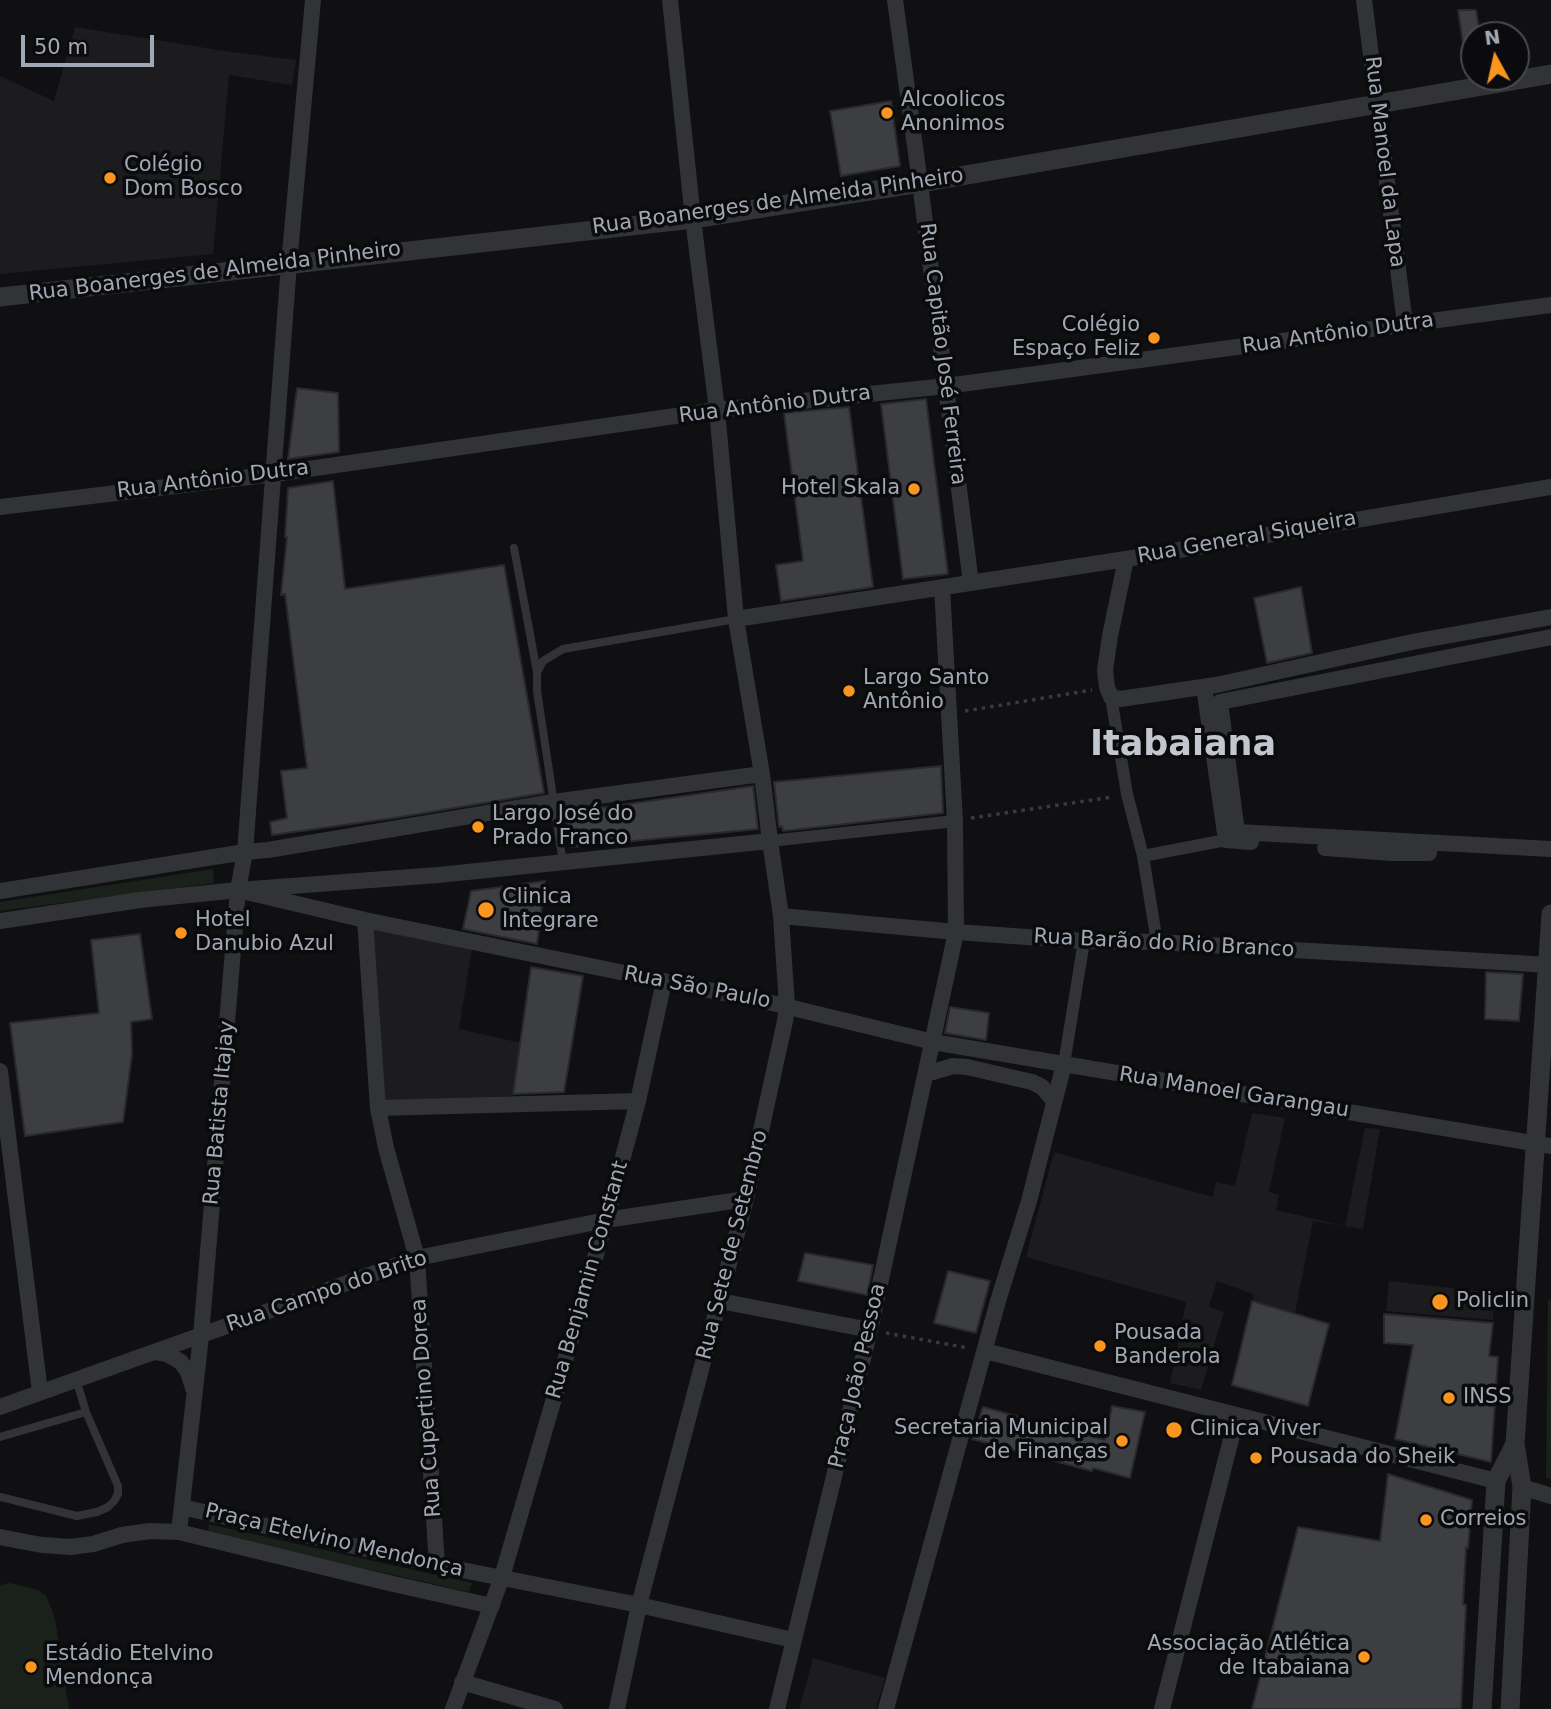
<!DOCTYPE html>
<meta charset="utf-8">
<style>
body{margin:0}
#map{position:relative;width:1551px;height:1709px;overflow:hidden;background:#101012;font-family:"DejaVu Sans",sans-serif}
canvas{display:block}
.north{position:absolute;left:1460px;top:21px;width:70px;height:70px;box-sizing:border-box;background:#0b0b0d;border:2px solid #474a4f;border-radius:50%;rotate:352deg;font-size:19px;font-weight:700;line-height:28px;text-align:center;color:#a0a8b3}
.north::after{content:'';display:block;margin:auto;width:24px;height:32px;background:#fa961f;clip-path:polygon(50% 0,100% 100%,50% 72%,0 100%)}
.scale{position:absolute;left:21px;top:35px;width:133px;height:32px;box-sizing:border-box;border:4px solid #a0a8b3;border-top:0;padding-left:9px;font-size:21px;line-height:24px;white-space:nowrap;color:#a0a8b3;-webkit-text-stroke:5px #0b0b0d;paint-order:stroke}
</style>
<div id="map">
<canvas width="1551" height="1709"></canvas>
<div class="north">N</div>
<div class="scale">50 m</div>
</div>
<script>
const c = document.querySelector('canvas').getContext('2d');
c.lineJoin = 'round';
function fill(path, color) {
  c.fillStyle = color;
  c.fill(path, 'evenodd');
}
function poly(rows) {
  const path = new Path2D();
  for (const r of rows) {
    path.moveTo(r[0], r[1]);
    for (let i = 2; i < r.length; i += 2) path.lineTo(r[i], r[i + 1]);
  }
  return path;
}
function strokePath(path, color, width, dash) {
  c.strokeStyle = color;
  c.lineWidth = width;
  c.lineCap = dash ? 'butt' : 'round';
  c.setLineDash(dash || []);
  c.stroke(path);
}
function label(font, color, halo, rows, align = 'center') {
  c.font = font + ' "DejaVu Sans",sans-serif';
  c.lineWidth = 7;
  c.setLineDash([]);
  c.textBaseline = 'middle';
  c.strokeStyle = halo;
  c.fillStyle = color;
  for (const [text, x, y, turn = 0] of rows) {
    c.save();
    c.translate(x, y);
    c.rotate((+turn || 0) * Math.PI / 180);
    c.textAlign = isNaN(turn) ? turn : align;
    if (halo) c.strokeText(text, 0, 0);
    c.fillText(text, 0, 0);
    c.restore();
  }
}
const built = poly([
 [75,27,231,52,296,60,292,85,229,75,213,254,0,274,0,76,54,101],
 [371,929,472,948,459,1029,521,1043,512,1096,384,1101],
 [1252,1113,1285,1118,1269,1192,1279,1195,1276,1210,1345,1226,1365,1128,1380,1129,1363,1229,1313,1221,1295,1313,1254,1302,1253,1294,1217,1281,1209,1307,1224,1312,1201,1390,1170,1383,1186,1302,1026,1257,1054,1152,1213,1197,1216,1182,1235,1186],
 [1389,1281,1494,1293,1493,1320,1386,1311],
 [813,1658,885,1678,876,1709,799,1709]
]);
const green = poly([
 [213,869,214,883,0,911,0,902],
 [1548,1299,1551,1300,1551,1479,1546,1478],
 [208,1524,472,1583,469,1592,209,1533],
 [10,1583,38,1590,46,1596,53,1612,56,1625,69,1709,0,1709,0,1585]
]);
const building = poly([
 [1458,10,1476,10,1480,35,1474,35,1474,62,1466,63,1458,10],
 [891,101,900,166,841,176,830,111,891,101],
 [297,388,338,393,339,452,288,459,297,388],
 [926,399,948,574,903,579,881,404,926,399],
 [849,407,873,587,781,601,776,565,803,561,784,413,849,407],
 [333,481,345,589,504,565,544,793,394,818,272,835,270,822,287,818,281,771,307,768,285,594,281,595,287,537,285,537,288,488,333,481],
 [1301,587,1312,653,1267,663,1254,598,1301,587],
 [941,766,943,813,783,831,782,826,779,827,774,782,941,766],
 [753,786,758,829,571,847,565,813,753,786],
 [545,881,537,944,463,929,471,891,545,881],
 [140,934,152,1019,131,1022,132,1055,123,1122,25,1136,10,1023,99,1013,91,940,140,934],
 [531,967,583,976,564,1092,513,1094,531,967],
 [1486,972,1523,974,1519,1021,1485,1019,1486,972],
 [950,1007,989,1013,986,1040,945,1033,950,1007],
 [805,1253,873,1265,867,1295,798,1281,805,1253],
 [948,1271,990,1281,976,1333,934,1323,948,1271],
 [1252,1301,1329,1324,1308,1406,1232,1385,1252,1301],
 [1384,1314,1493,1323,1489,1356,1498,1357,1491,1462,1395,1439,1413,1345,1384,1343,1384,1314],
 [1112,1406,1145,1412,1130,1478,1093,1468,1092,1471,972,1439,983,1407,1105,1440,1112,1406],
 [1388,1474,1472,1500,1468,1548,1466,1547,1463,1604,1466,1605,1461,1709,1252,1709,1298,1527,1380,1541,1388,1474]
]);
const path = poly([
 [965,711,1092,690],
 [971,818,1112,797],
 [886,1333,968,1348]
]);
const service = poly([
 [514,548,537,672],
 [563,863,537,691,537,673,543,661,563,649,736,619],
 [0,1437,86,1412],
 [0,1497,77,1516,97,1512,108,1507,114,1501,118,1494,118,1486,86,1412,76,1379]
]);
const pedestrian = poly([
 [1111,697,1127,794,1143,856,1157,942],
 [770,841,955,821],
 [1143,856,1226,840],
 [1064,1064,1084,941]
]);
const minor = poly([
 [895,0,920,183,971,583],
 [1364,0,1405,324],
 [0,507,274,474,717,410,946,386,1551,305],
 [1126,559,1110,636,1105,670,1107,687,1111,697,1120,699,1216,685,1412,642,1551,617],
 [736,619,1126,559,1551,487],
 [1551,637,1220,702,1237,832,1551,849],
 [1204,687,1226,840,1251,842],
 [1325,848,1392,853,1429,853],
 [238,890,365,920,772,1003,933,1042,1551,1146],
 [0,891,245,852,268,850,553,802,762,774],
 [781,916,956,932,1084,941,1157,942,1551,965],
 [365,920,378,1108,386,1148,417,1258,437,1565],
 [0,921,140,900,238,890,438,875,770,841],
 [0,1071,40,1392],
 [926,1074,953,1066,967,1067,1032,1082,1042,1087,1054,1101],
 [378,1108,638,1101],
 [720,1301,870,1330],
 [985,1351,1496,1481],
 [155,1352,167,1354,181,1362,188,1372,193,1388],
 [0,1407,417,1258,606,1220,746,1199],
 [1522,1487,1551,1496],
 [182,1507,437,1565,639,1605,793,1640],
 [179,1532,201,1336,238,890,245,852,289,264,313,0],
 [0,1537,42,1545,71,1547,93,1544,122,1535,150,1531,179,1532,389,1583,492,1606],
 [462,1682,555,1709],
 [453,1709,502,1577,606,1220,638,1101,664,981],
 [617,1709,639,1605,746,1199,785,1021,787,1006,781,916,770,841,762,774,736,619,717,410,693,219,670,0],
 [777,1709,870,1330,956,932,955,821,942,587],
 [886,1709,998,1301,1029,1201,1064,1064],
 [1162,1709,1237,1416]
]);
const tertiary = poly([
 [0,297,693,219,920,183,1551,74],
 [1482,1709,1496,1481,1515,1444],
 [1510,1709,1522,1487,1515,1444,1551,914]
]);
const markers = [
 [887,113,7,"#fa961f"],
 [110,178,7,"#fa961f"],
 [1154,338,7,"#fa961f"],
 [914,489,7,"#fa961f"],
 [849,691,7,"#fa961f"],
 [478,827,7,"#fa961f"],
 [486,910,9,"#fa961f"],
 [181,933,7,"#fa961f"],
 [1440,1302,9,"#fa961f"],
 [1100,1346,7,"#fa961f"],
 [1449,1398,7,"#fa961f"],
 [1174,1430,9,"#fa961f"],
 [1122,1441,7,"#fa961f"],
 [1256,1458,7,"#fa961f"],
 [1426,1520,7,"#fa961f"],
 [1364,1657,7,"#fa961f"],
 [31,1667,7,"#fa961f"]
];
const poiNames = [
 ["Alcoolicos",901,101],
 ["Anonimos",901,125],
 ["Colégio",124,166],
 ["Dom Bosco",124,190],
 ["Colégio",1140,326,"right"],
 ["Espaço Feliz",1140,350,"right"],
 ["Hotel Skala",900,489,"right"],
 ["Largo Santo",863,679],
 ["Antônio",863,703],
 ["Largo José do",492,815],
 ["Prado Franco",492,839],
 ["Clinica",502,898],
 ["Integrare",502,922],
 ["Hotel",195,921],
 ["Danubio Azul",195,945],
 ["Policlin",1456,1302],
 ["Pousada",1114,1334],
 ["Banderola",1114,1358],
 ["INSS",1463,1398],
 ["Secretaria Municipal",1108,1429,"right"],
 ["de Finanças",1108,1453,"right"],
 ["Clinica Viver",1190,1430],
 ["Pousada do Sheik",1270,1458],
 ["Correios",1440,1520],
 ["Associação Atlética",1350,1645,"right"],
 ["de Itabaiana",1350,1669,"right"],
 ["Estádio Etelvino",45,1655],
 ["Mendonça",45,1679]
];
const streetNames = [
 ["Rua Manoel da Lapa",1384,162,83],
 ["Rua Boanerges de Almeida Pinheiro",778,202,-8],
 ["Rua Boanerges de Almeida Pinheiro",215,272,-7],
 ["Rua Antônio Dutra",1338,334,-8],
 ["Rua Capitão José Ferreira",942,354,83],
 ["Rua Antônio Dutra",775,405,-7],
 ["Rua Antônio Dutra",213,480,-7],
 ["Rua General Siqueira",1247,538,-10],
 ["Rua Barão do Rio Branco",1164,944,3],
 ["Rua São Paulo",697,988,11],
 ["Rua Manoel Garangau",1234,1093,9],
 ["Rua Batista Itajay",220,1113,-85],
 ["Rua Sete de Setembro",733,1245,-76],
 ["Rua Benjamin Constant",588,1280,-74],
 ["Rua Campo do Brito",327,1292,-19],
 ["Praça João Pessoa",858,1376,-77],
 ["Rua Cupertino Dorea",427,1408,-94],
 ["Praça Etelvino Mendonça",334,1541,13]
];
const townNames = [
 ["Itabaiana",1183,746]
];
fill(built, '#1c1c1f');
fill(green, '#1a211a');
fill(building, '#3c3e42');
strokePath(building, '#2a2a2e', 2);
strokePath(path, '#373a3e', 3.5, [3.5, 5]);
strokePath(service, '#313337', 8);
strokePath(pedestrian, '#313337', 12);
strokePath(minor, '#313337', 16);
strokePath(tertiary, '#313337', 19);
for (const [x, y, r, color] of markers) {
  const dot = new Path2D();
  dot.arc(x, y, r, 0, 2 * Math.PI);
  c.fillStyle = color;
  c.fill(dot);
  strokePath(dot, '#0b0b0d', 2.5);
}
label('21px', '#a0a8b3', '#0b0b0d', poiNames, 'left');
label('21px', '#a0a8b3', '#0b0b0d', streetNames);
label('bold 35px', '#c2c7cf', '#0b0b0d', townNames);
</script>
